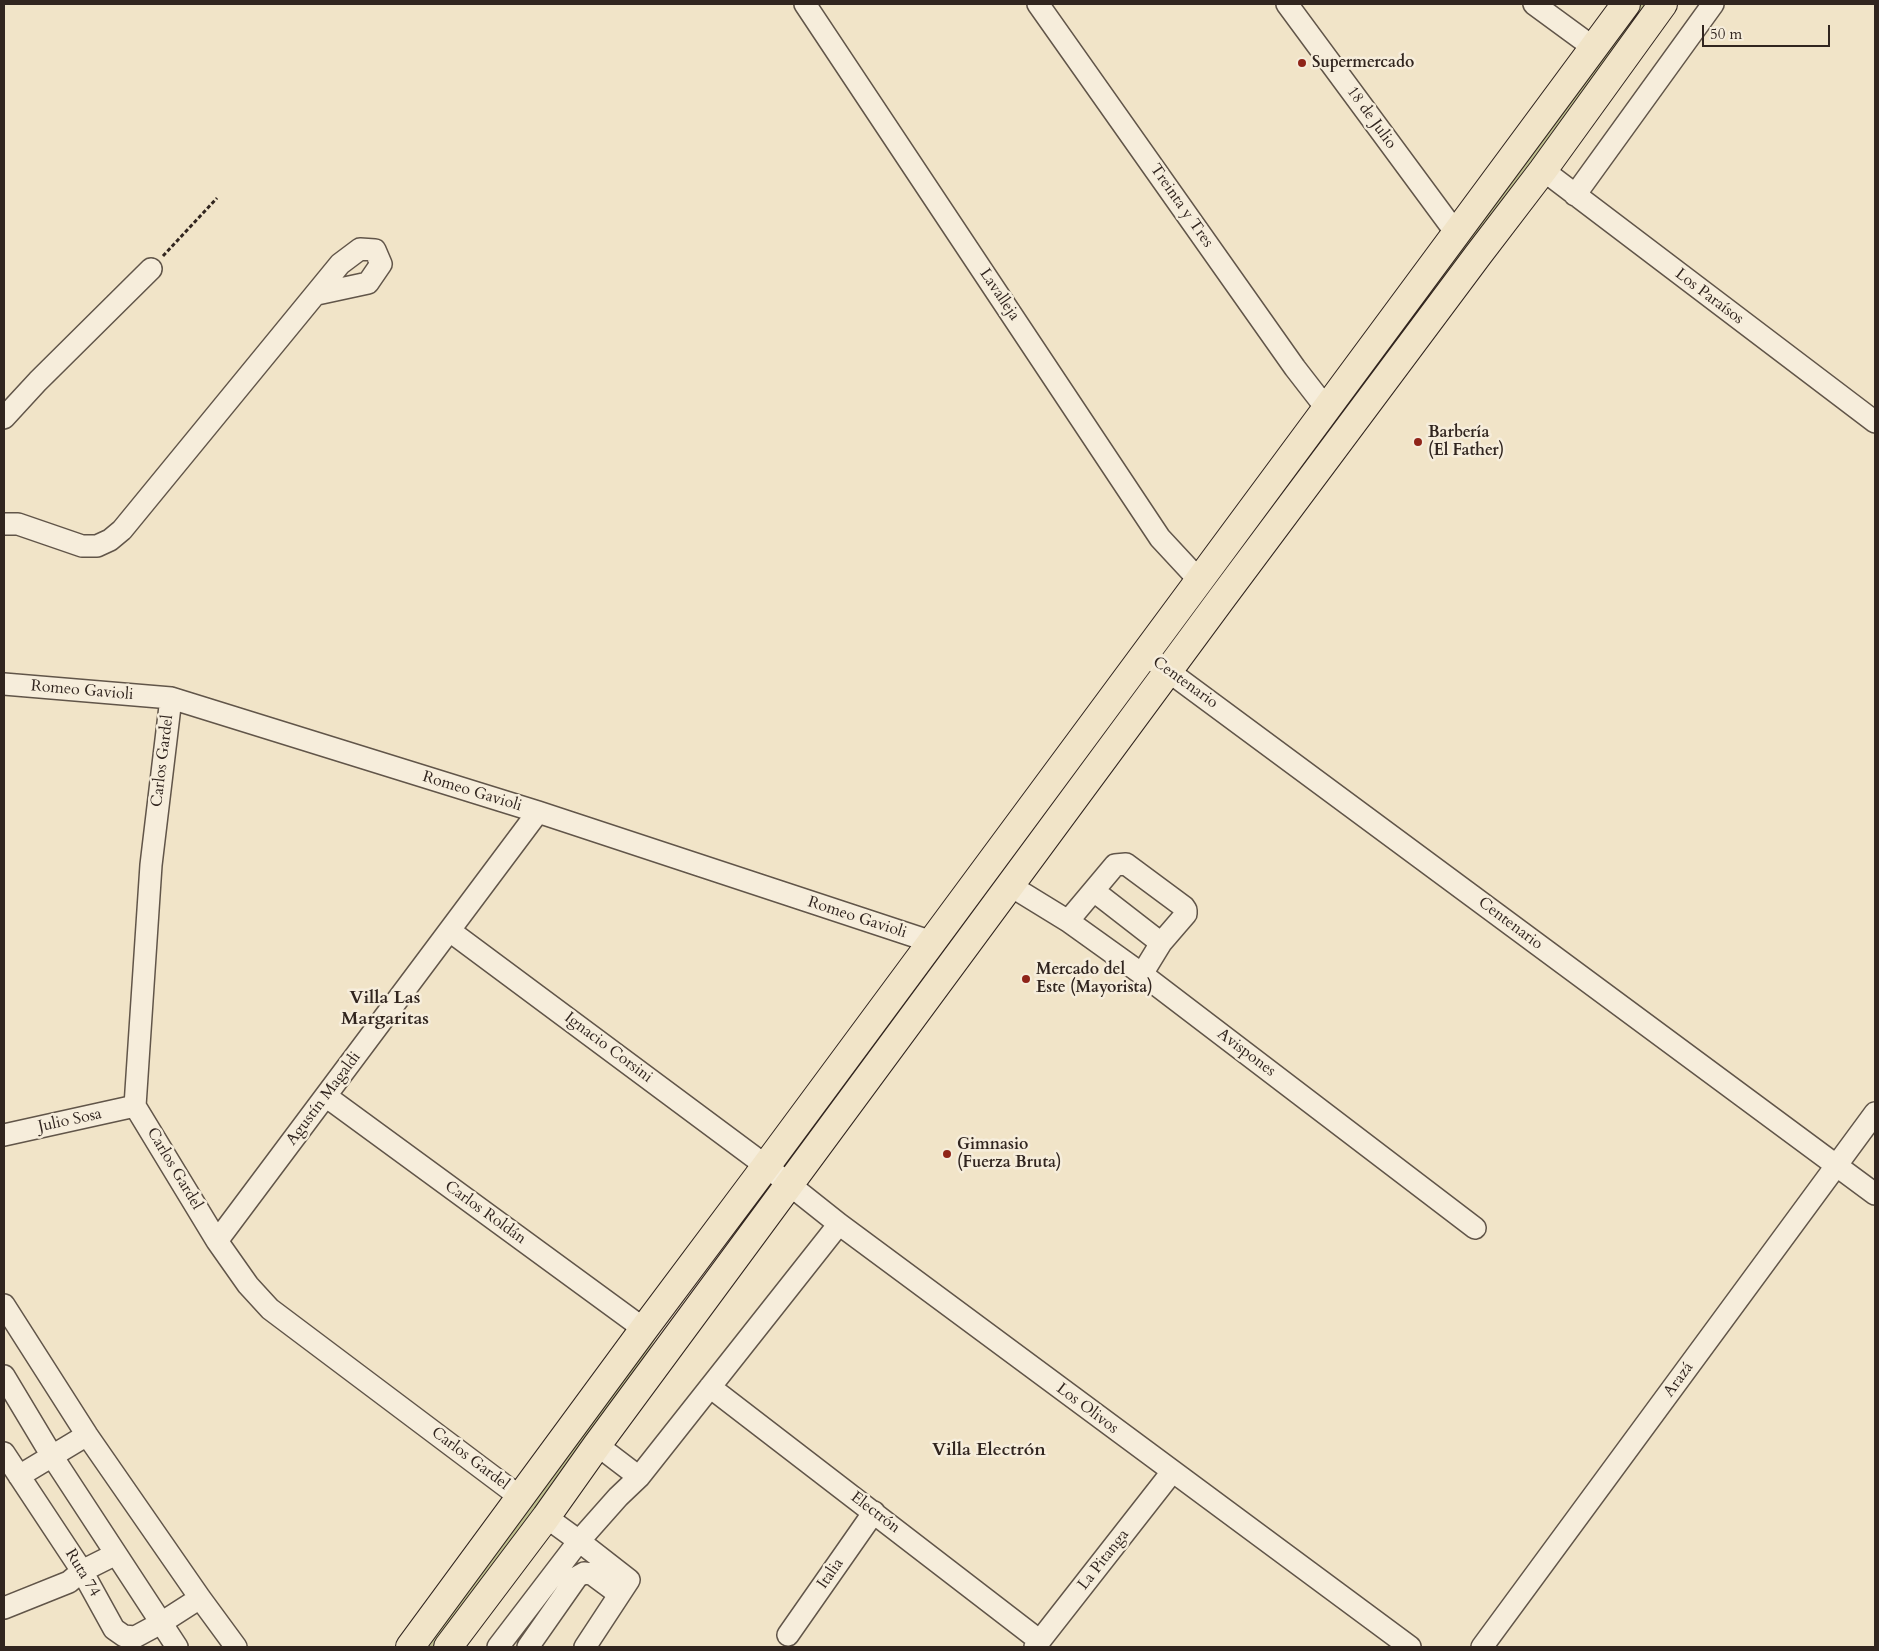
<!DOCTYPE html>
<meta charset="utf-8">
<style>
body{margin:0}
#map{position:relative;width:1879px;height:1651px;overflow:hidden;background:#f1e4c8;font-family:Cardo,serif}
canvas{display:block}
.frame{position:absolute;inset:0;border:5px solid #31251f;pointer-events:none}
.scale{position:absolute;left:1702px;top:25px;width:128px;height:22px;box-sizing:border-box;border:2px solid #31251f;border-top:0;padding-left:6px;font-size:15px;line-height:18px;white-space:nowrap;color:#31251f;-webkit-text-stroke:4px #f6eddb;paint-order:stroke}
</style>
<div id="map">
<canvas width="1879" height="1651"></canvas>
<div class="frame"></div>
<div class="scale">50 m</div>
</div>
<script>
const c = document.querySelector('canvas').getContext('2d');
c.lineJoin = 'round';
function fill(path, color) {
  c.fillStyle = color;
  c.fill(path, 'evenodd');
}
function poly(rows) {
  const path = new Path2D();
  for (const r of rows) {
    path.moveTo(r[0], r[1]);
    for (let i = 2; i < r.length; i += 2) path.lineTo(r[i], r[i + 1]);
  }
  return path;
}
function strokePath(path, color, width, dash) {
  c.strokeStyle = color;
  c.lineWidth = width;
  c.lineCap = dash ? 'butt' : 'round';
  c.setLineDash(dash || []);
  c.stroke(path);
}
function label(font, color, halo, rows, align = 'center') {
  c.font = font + ' Cardo,serif';
  c.lineWidth = 5;
  c.setLineDash([]);
  c.textBaseline = 'middle';
  c.strokeStyle = halo;
  c.fillStyle = color;
  for (const [text, x, y, turn = 0] of rows) {
    c.save();
    c.translate(x, y);
    c.rotate((+turn || 0) * Math.PI / 180);
    c.textAlign = isNaN(turn) ? turn : align;
    if (halo) c.strokeText(text, 0, 0);
    c.fillText(text, 0, 0);
    c.restore();
  }
}
const green = poly([
 [1638,4,1651,4,1272,510,1307,452],
 [669,1317,621,1395,435,1647,429,1647,460,1594]
]);
const path = poly([
 [163,256,217,198]
]);
const minor = poly([
 [805,4,1160,538,1199,580],
 [1038,4,1295,368,1326,408],
 [1287,4,1456,233],
 [1534,4,1594,48],
 [1543,170,1875,422],
 [1575,195,1713,4],
 [4,418,38,381,151,269],
 [4,524,18,524,82,546,97,546,110,540,122,530,340,264,360,249,375,250,381,264,368,283,317,294],
 [1156,662,1875,1194],
 [4,684,171,698,538,812,932,942],
 [171,698,151,865,135,1106,217,1241,248,1285,270,1309,520,1497],
 [1011,886,1068,921,1142,974,1475,1228],
 [1094,891,1161,943],
 [1068,921,1115,865,1126,864,1184,907,1186,910,1186,914,1161,943,1142,974],
 [450,931,766,1166,839,1224,1410,1647],
 [327,1097,644,1329],
 [4,1135,135,1106],
 [217,1241,538,812],
 [4,1305,87,1435,200,1598,236,1647],
 [4,1376,52,1456,177,1647],
 [710,1387,1040,1641],
 [597,1445,639,1477],
 [4,1453,82,1571,114,1629,124,1636,135,1637,161,1623,200,1598],
 [19,1476,87,1435],
 [546,1517,579,1541,629,1580,585,1647],
 [4,1608,69,1582,82,1571,116,1554],
 [788,1635,874,1512],
 [498,1647,579,1541,618,1497,639,1477,839,1224],
 [528,1647,577,1577,584,1573,592,1574,619,1594],
 [1035,1647,1172,1472],
 [1482,1647,1875,1113]
]);
const highway = poly([
 [410,1647,644,1329,766,1166,1626,4],
 [448,1647,546,1517,597,1445,1222,598,1478,255,1543,170,1663,4]
]);
const markers = [
 [1302,63,5,"#8f2418"],
 [1418,442,5,"#8f2418"],
 [1026,979,5,"#8f2418"],
 [947,1154,5,"#8f2418"]
];
const poiNames = [
 ["Supermercado",1312,63],
 ["Barbería",1428,433],
 ["(El Father)",1428,451],
 ["Mercado del",1036,970],
 ["Este (Mayorista)",1036,988],
 ["Gimnasio",957,1145],
 ["(Fuerza Bruta)",957,1163]
];
const streetNames = [
 ["18 de Julio",1371,118,54],
 ["Treinta y Tres",1181,206,55],
 ["Lavalleja",999,295,56],
 ["Los Paraísos",1709,297,37],
 ["Centenario",1185,683,36],
 ["Romeo Gavioli",82,691,5],
 ["Carlos Gardel",163,761,-83],
 ["Romeo Gavioli",472,792,17],
 ["Romeo Gavioli",857,918,18],
 ["Centenario",1510,924,37],
 ["Ignacio Corsini",608,1048,37],
 ["Avispones",1246,1053,37],
 ["Agustín Magaldi",324,1099,-53],
 ["Julio Sosa",70,1121,-12],
 ["Carlos Gardel",174,1169,59],
 ["Carlos Roldán",485,1213,36],
 ["Arazá",1679,1380,-54],
 ["Los Olivos",1087,1409,37],
 ["Carlos Gardel",470,1459,37],
 ["Electrón",875,1513,37],
 ["La Pitanga",1104,1560,-52],
 ["Ruta 74",82,1573,59],
 ["Italia",831,1574,-55]
];
const neighbourhoodNames = [
 ["Villa Las",385,999],
 ["Margaritas",385,1020],
 ["Villa Electrón",989,1451]
];
fill(green, '#c1c291');
strokePath(minor, '#615549', 24);
strokePath(highway, '#31251f', 30);
strokePath(path, '#31251f', 3, [4, 2.5]);
strokePath(minor, '#f6eddb', 21);
strokePath(highway, '#f1e4c8', 28);
for (const [x, y, r, color] of markers) {
  const dot = new Path2D();
  dot.arc(x, y, r, 0, 2 * Math.PI);
  c.fillStyle = color;
  c.fill(dot);
  strokePath(dot, '#f6eddb', 2);
}
label('bold 16px', '#31251f', '#f6eddb', poiNames, 'left');
label('16px', '#31251f', '#f6eddb', streetNames);
label('bold 18px', '#31251f', '#f6eddb', neighbourhoodNames);
</script>
